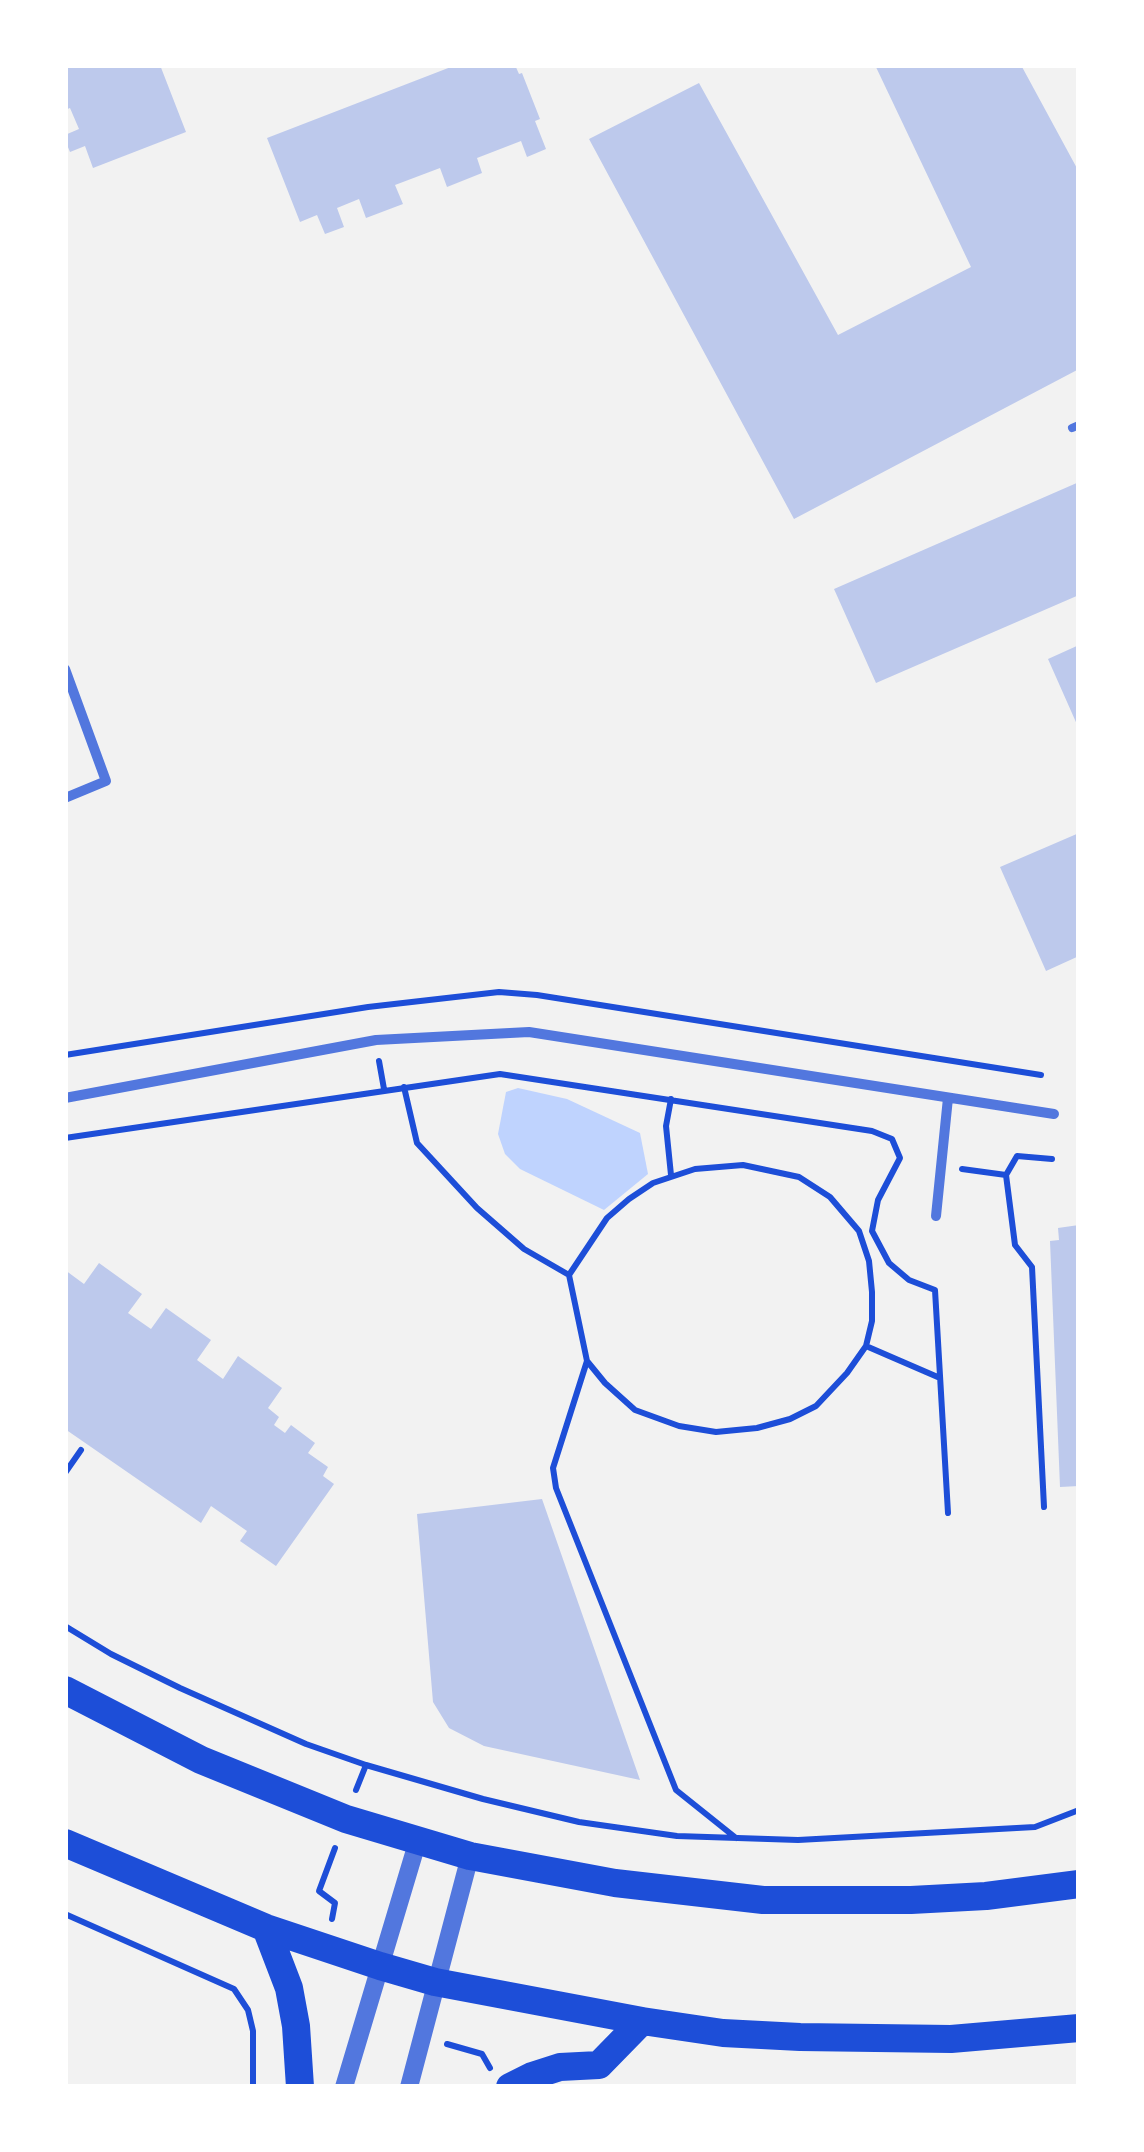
<!DOCTYPE html>
<style>
body{margin:0}
#map{position:relative;width:1144px;height:2152px;overflow:hidden;background:#f2f2f2;font-family:"IBM Plex Serif",serif}
canvas{display:block}
.frame{position:absolute;inset:0;border:68px solid #fff;pointer-events:none}
</style>
<div id="map">
<canvas width="1144" height="2152"></canvas>
<div class="frame"></div>
</div>
<script>
const c = document.querySelector('canvas').getContext('2d');
c.lineJoin = 'round';
function fill(path, color) {
  c.fillStyle = color;
  c.fill(path, 'evenodd');
}
function poly(rows) {
  const path = new Path2D();
  for (const r of rows) {
    path.moveTo(r[0], r[1]);
    for (let i = 2; i < r.length; i += 2) path.lineTo(r[i], r[i + 1]);
  }
  return path;
}
function strokePath(path, color, width, dash) {
  c.strokeStyle = color;
  c.lineWidth = width;
  c.lineCap = dash ? 'butt' : 'round';
  c.setLineDash(dash || []);
  c.stroke(path);
}
const water = poly([
 [518,1088,567,1099,640,1133,648,1174,604,1210,520,1169,505,1154,498,1134,506,1092]
]);
const building = poly([
 [65,65,160,65,186,132,93,168,85,146,70,152,65,140,65,135,79,129,70,108,65,110],
 [456,65,515,65,519,74,522,73,540,119,535,121,546,149,527,157,521,141,477,158,482,173,447,187,440,168,395,185,403,204,366,218,359,199,337,208,344,227,325,234,317,215,300,222,267,138],
 [875,65,1021,65,1079,172,1079,369,794,519,589,139,699,83,838,335,971,267],
 [1079,482,1079,595,876,683,834,589],
 [1079,645,1079,729,1048,659],
 [1079,833,1079,956,1046,971,1000,867],
 [1079,1225,1079,1486,1060,1487,1050,1241,1059,1240,1058,1228],
 [99,1263,142,1294,128,1313,151,1329,166,1308,211,1340,197,1360,223,1379,238,1356,282,1388,268,1408,279,1417,274,1425,285,1433,291,1425,315,1443,308,1453,328,1467,323,1476,334,1484,276,1566,240,1541,247,1531,211,1506,201,1523,65,1429,65,1270,84,1284],
 [542,1499,640,1780,484,1746,449,1728,433,1702,417,1514]
]);
const path = poly([
 [65,1055,368,1007,499,992,537,995,1041,1075],
 [379,1061,384,1089],
 [404,1087,417,1143,477,1208,524,1249,569,1275],
 [65,1138,500,1074,872,1131,892,1139,900,1158,878,1200,872,1231,889,1263,909,1280,935,1290,948,1513],
 [962,1169,1006,1175],
 [671,1175,666,1126,671,1099],
 [866,1346,940,1378],
 [587,1361,605,1383,635,1410,679,1426,716,1432,757,1428,790,1419,816,1406,847,1373,866,1346,872,1321,872,1292,869,1261,859,1231,830,1197,799,1177,743,1165,695,1169,653,1183,629,1199,607,1218,569,1275,587,1361,553,1468,556,1488,676,1790,736,1838],
 [65,1473,81,1450],
 [1044,1507,1032,1267,1015,1245,1006,1175,1017,1156,1052,1159],
 [65,1626,111,1654,180,1688,306,1744,366,1765,356,1790],
 [366,1765,483,1799,579,1822,677,1836,798,1840,1035,1827,1079,1810],
 [65,1914,234,1989,248,2010,253,2031,253,2087],
 [332,1919,335,1903,319,1891,335,1848],
 [447,2044,482,2054,490,2068]
]);
const service = poly([
 [1072,428,1079,425]
]);
const minor = poly([
 [65,669,106,781,65,798],
 [65,1098,376,1040,529,1032,1054,1114],
 [936,1216,948,1098]
]);
const tertiary = poly([
 [344,2087,418,1840],
 [409,2087,470,1856]
]);
const trunk = poly([
 [65,1690,201,1760,346,1819,470,1856,615,1883,763,1900,911,1900,986,1896,1079,1884],
 [65,1843,266,1928,380,1966,435,1982,642,2021,723,2033,800,2037,951,2039,1079,2028],
 [266,1928,289,1988,296,2026,300,2087],
 [510,2087,532,2076,560,2067,599,2065,642,2021]
]);
fill(water, '#bfd3fe');
fill(building, '#bdc9ec');
strokePath(path, '#1d4ed8', 6);
strokePath(service, '#5277de', 8);
strokePath(minor, '#5277de', 10);
strokePath(tertiary, '#5277de', 18);
strokePath(trunk, '#1d4ed8', 28);
</script>
